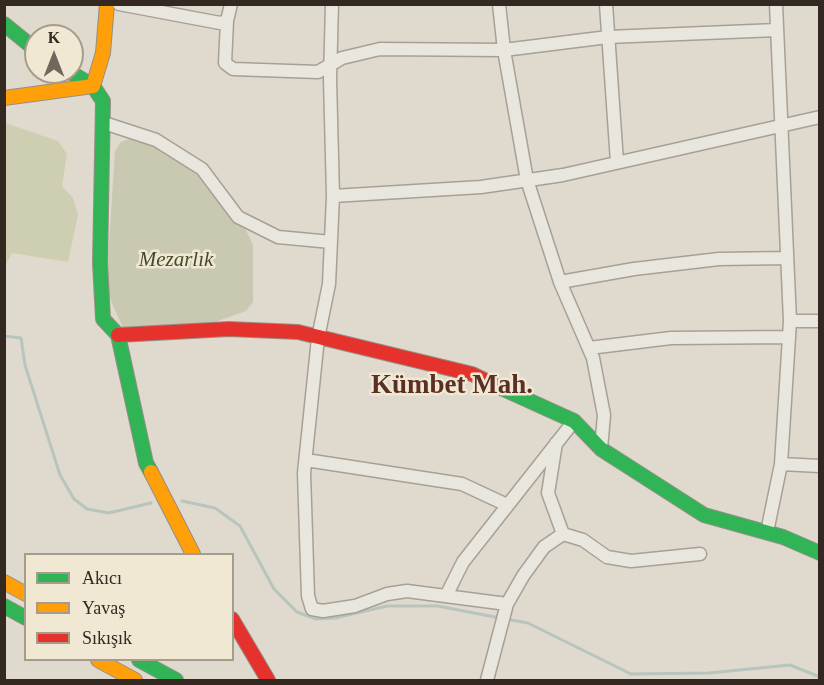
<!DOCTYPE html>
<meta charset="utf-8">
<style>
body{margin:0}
#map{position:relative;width:824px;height:685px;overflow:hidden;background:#e0dace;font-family:"Times New Roman",serif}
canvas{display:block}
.frame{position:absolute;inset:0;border:6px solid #332920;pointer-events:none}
.legend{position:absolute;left:24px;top:553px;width:210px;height:108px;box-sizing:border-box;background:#f1e8d4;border:2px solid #a59c8c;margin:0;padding:8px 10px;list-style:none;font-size:18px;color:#332920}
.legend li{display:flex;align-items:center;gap:12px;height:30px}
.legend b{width:30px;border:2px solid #a59c8c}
.north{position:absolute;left:24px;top:24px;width:60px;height:60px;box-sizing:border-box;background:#f1e8d4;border:2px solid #a59c8c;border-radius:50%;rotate:0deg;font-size:16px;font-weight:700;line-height:24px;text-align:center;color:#332920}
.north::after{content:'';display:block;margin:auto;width:21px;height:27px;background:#70675d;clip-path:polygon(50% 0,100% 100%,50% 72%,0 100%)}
</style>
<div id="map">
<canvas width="824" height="685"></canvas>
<div class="frame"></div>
<ul class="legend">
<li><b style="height:8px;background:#30b455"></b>Akıcı</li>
<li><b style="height:8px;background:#ff9f0a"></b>Yavaş</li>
<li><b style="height:8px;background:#e5322d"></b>Sıkışık</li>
</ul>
<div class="north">K</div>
</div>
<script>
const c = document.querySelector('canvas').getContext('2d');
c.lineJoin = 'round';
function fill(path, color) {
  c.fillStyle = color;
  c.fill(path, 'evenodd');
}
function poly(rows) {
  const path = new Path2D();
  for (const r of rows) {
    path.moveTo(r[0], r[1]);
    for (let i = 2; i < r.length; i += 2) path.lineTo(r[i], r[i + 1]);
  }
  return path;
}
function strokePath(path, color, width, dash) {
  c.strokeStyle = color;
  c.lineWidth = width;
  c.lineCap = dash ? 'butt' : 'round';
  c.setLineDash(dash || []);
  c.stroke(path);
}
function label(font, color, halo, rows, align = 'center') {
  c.font = font + ' "Times New Roman",serif';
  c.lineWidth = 5;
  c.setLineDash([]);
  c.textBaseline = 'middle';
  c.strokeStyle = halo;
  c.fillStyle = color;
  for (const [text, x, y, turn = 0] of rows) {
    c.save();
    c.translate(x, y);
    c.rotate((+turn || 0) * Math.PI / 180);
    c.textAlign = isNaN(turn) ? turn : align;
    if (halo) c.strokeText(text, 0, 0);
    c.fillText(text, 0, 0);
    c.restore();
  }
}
const green = poly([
 [5,123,58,141,67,154,62,186,73,198,78,215,68,262,12,253,5,266]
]);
const cemetery = poly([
 [132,138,157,146,179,157,201,179,227,214,246,230,253,245,253,302,246,311,212,323,123,328,108,294,108,259,115,151,121,142]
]);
const stream = poly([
 [4,336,21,338,25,365,60,475,74,499,87,509,109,513,151,503],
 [182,501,215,508,240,526,274,589,297,612,316,619,335,618,387,606,438,606,500,618],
 [506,619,528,623,631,674,709,673,790,665,820,677]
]);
const street = poly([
 [119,4,220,23,227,21,231,4],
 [332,4,330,79,333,196,329,284,318,338,304,473,308,596,312,609,323,611,355,606,387,594,407,591,507,604],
 [499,4,504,50,527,180,560,282,593,358,604,415,601,449],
 [606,4,617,162],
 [227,21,225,63,233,69,318,72,342,58,380,49,504,50,608,37,777,30],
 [104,123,156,140,202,169,238,217,278,237,331,242],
 [333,196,481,187,563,175,820,117],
 [560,282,634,269,719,259,786,258],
 [790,321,820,321],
 [589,348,671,338,789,337],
 [556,443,548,493,563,534,583,540,607,557,631,561,700,554],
 [306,460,462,484,507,505],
 [781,464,820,466],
 [767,532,781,464,790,321,776,4],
 [446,596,463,562,574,421],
 [487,680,507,604,523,576,544,547,563,534]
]);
const fast = poly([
 [4,24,36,50],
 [70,72,93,86,103,101,100,263,103,319,118,335,146,463,151,472],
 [499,387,574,421,601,449,704,515,783,537,820,553],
 [4,606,26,618],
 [139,660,176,680]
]);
const slow = poly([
 [4,98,93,86,103,53,107,4],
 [151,472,193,554],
 [4,582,26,594],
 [98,660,135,680]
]);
const jam = poly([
 [118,335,229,329,298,332,472,374,499,387],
 [232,619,268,680]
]);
const parkNames = [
 ["Mezarlık",176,260]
];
const districtNames = [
 ["Kümbet Mah.",452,386]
];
fill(green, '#ceceb2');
fill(cemetery, '#c9c9b1');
strokePath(stream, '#b7c5bd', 3);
strokePath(street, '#a6a096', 15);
strokePath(fast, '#958f86', 16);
strokePath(slow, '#958f86', 16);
strokePath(jam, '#958f86', 16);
strokePath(street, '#e9e6de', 12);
strokePath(fast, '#30b455', 14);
strokePath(slow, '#ff9f0a', 14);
strokePath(jam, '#e5322d', 14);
label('italic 21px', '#444d29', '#f1e8d4', parkNames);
label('bold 27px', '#5a3025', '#f1e8d4', districtNames);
</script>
